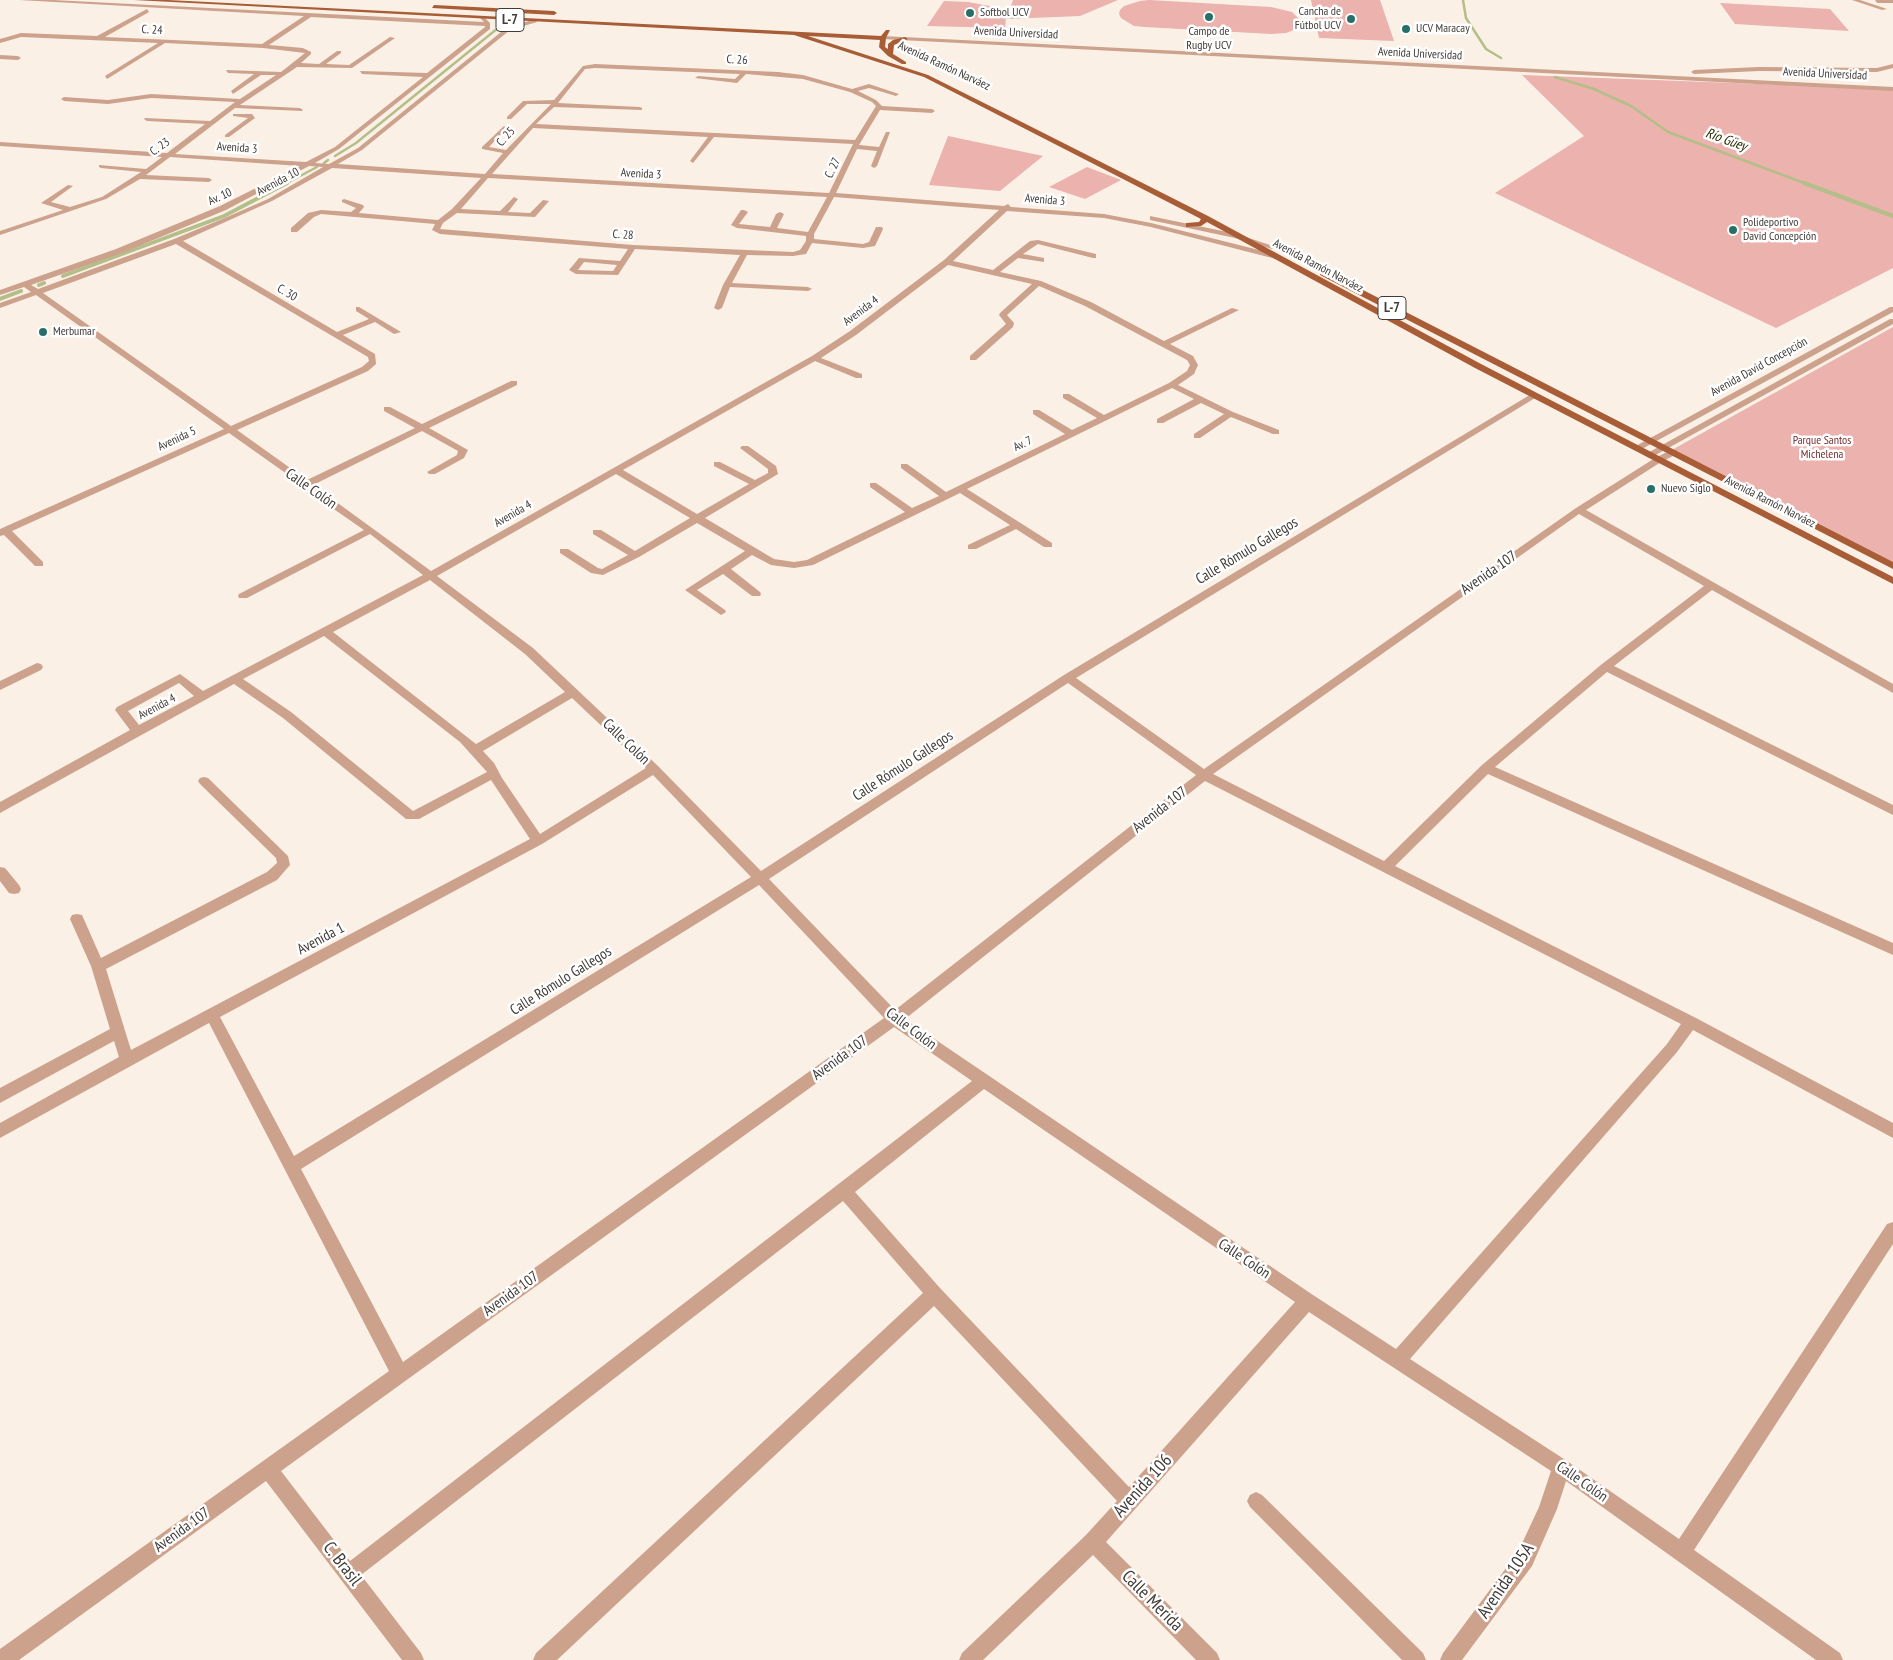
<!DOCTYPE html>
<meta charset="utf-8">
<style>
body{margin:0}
canvas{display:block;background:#faf0e5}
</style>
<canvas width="1893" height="1660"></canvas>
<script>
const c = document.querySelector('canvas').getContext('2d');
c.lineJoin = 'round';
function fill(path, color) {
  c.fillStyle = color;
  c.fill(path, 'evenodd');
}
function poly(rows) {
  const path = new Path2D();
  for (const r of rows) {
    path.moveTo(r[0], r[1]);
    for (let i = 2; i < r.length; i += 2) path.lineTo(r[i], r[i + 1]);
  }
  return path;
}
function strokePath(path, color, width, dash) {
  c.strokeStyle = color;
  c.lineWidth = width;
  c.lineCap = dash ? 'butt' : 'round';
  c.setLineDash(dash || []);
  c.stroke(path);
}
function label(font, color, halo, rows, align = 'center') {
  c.font = font + ' "PT Sans Narrow",sans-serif';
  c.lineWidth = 5;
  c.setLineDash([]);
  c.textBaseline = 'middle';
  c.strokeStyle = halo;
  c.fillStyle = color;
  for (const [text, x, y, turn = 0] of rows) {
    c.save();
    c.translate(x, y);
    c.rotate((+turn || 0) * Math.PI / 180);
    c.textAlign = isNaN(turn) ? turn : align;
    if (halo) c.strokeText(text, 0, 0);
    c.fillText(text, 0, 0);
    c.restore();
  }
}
const green = poly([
 [1013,0,1118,0,1080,16,1007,19],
 [1149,0,1271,7,1292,12,1300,20,1299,24,1296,29,1286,33,1271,34,1145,27,1134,26,1121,18,1119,14,1120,10,1124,6,1140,1],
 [1311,0,1380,0,1394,41,1319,38],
 [944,1,968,2,995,7,1002,10,1006,17,1005,28,927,26],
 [1720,3,1830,9,1849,31,1735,24],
 [1522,75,1893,89,1893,268,1776,328,1495,193,1584,136],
 [948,136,1043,156,1000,191,929,185],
 [1087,167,1121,180,1085,199,1049,187],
 [1893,327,1893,565,1670,451]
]);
const streamFar1 = poly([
 [1463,0,1466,18,1486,49,1501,58],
 [1555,77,1594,89,1631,106,1668,132,1807,184],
 [335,156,356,143,498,28],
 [324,163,328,160],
 [285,184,317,167]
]);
const stream = poly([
 [1804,183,1893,216],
 [63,276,224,216,287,183],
 [39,285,44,283],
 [0,299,21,291]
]);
const minor = poly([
 [19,0,53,0,484,22,480,18,483,16,490,23,490,29,339,149,315,163,329,164,358,148,506,28,535,19,537,22,510,30,362,150,338,164,485,174,503,153,482,149,482,147,504,126,507,128,506,129,489,147,506,150,551,104,527,104,511,119,507,119,507,117,523,101,554,100,583,66,595,64,778,72,803,75,852,89,869,84,899,94,896,96,869,88,858,91,876,100,882,106,932,109,935,111,932,113,880,110,859,145,879,147,886,132,890,132,877,166,874,168,871,166,877,151,857,149,836,193,1004,206,1008,204,1011,207,1104,214,1151,223,1279,255,1280,257,1276,259,1151,227,1104,218,1007,211,953,261,993,270,1030,241,1038,240,1096,254,1096,258,1093,258,1038,244,1023,254,1044,258,1044,262,1018,258,1000,272,1041,281,1091,302,1164,341,1232,308,1239,310,1170,344,1193,356,1198,365,1194,374,1178,385,1233,412,1279,430,1279,434,1273,434,1231,417,1200,438,1194,438,1194,434,1224,414,1201,403,1163,423,1157,423,1157,419,1194,399,1172,388,967,489,1052,543,1052,547,1044,547,1016,529,976,549,968,549,968,545,1010,525,960,493,813,565,794,568,771,565,752,555,731,569,760,592,761,594,760,596,752,596,723,574,697,590,725,610,726,612,721,615,685,590,745,551,697,523,639,557,603,575,591,573,560,553,560,549,568,549,598,568,602,569,628,555,593,534,593,530,601,530,635,551,690,518,616,474,437,576,533,648,658,766,761,871,1064,675,1533,393,1540,395,1076,678,1204,769,1576,508,1655,458,1671,450,1677,450,1677,454,1661,462,1586,510,1893,684,1893,693,1712,590,1614,666,1893,805,1893,815,1607,672,1495,767,1893,943,1893,955,1488,774,1395,866,1696,1018,1893,1123,1893,1138,1693,1030,1677,1052,1410,1359,1567,1461,1679,1539,1887,1224,1893,1222,1893,1244,1694,1550,1840,1653,1843,1660,1816,1660,1566,1481,1557,1509,1532,1566,1462,1660,1440,1660,1443,1653,1518,1552,1539,1507,1551,1471,1309,1312,1106,1542,1217,1653,1220,1660,1196,1660,1093,1555,983,1660,959,1660,962,1653,1086,1535,1117,1501,934,1306,557,1660,533,1660,536,1653,923,1293,843,1201,361,1575,421,1653,424,1660,402,1660,266,1481,19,1660,0,1660,0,1649,389,1371,209,1023,0,1138,0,1123,119,1057,114,1041,0,1103,0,1088,110,1029,91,966,70,919,72,915,77,914,82,915,101,958,267,872,277,863,276,858,200,784,198,781,200,778,204,777,208,778,288,856,290,865,277,880,106,969,131,1050,530,839,491,780,419,819,406,819,283,718,234,684,0,813,0,802,130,730,115,710,117,707,180,674,203,691,423,575,370,534,247,598,239,598,238,596,239,594,364,530,302,487,301,484,229,433,12,531,43,562,43,566,35,566,4,535,0,536,0,529,224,429,36,295,0,308,0,303,31,292,24,287,0,295,0,290,116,249,220,206,300,166,170,157,146,175,209,178,212,180,209,182,140,179,106,199,0,235,0,231,63,210,41,203,68,185,73,186,51,202,70,207,102,197,141,172,101,168,99,167,99,165,146,169,162,157,0,146,0,142,167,153,205,124,147,121,144,119,145,118,210,121,235,102,151,98,108,104,64,101,61,99,64,97,108,100,151,94,240,99,276,75,261,75,233,94,231,91,254,74,228,73,226,70,281,72,305,53,263,48,165,43,107,79,105,76,158,43,21,37,0,43,0,39,21,33,97,36,147,9,149,12,105,37,262,44,304,16,19,0],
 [311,17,485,26,485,27,427,73,360,71,362,74,423,77,335,147,306,162,175,154,235,108,302,111,303,110,300,108,240,105,297,67,352,68,395,38,390,37,349,65,326,64,341,53,341,51,337,51,319,64,301,63,311,54,311,52,303,48,269,45,311,17],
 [595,68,740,74,735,79,698,76,695,78,737,83,746,74,803,79,850,92,872,102,876,106,855,140,536,124,554,107,642,110,642,108,640,107,558,103,585,69,595,68],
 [533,128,708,137,690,161,693,163,714,137,853,144,829,193,492,174,533,128],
 [309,166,323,167,268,199,227,217,174,239,38,289,31,285,122,253,226,210,309,166],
 [332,168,481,178,452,209,438,220,359,213,364,207,363,205,344,199,342,200,342,202,356,208,351,212,321,210,308,213,291,228,291,232,297,232,314,217,321,214,435,224,432,230,440,234,628,249,620,261,579,258,569,270,576,274,618,275,635,249,740,255,723,285,714,308,718,310,722,308,730,287,808,291,812,289,808,287,732,283,747,255,793,256,806,254,812,243,863,248,875,246,883,229,882,227,876,227,869,242,863,244,814,239,814,234,834,197,999,210,944,260,850,331,812,356,431,571,313,485,422,431,458,451,457,455,427,472,429,474,435,474,464,458,468,450,429,428,517,385,517,381,511,381,422,424,390,407,384,407,384,411,415,428,307,480,237,430,368,371,376,364,375,354,343,335,375,322,394,334,401,332,359,307,356,307,356,311,369,319,337,332,183,241,272,201,332,168],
 [488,178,827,197,808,232,777,228,784,214,780,212,776,214,770,227,739,224,748,212,744,210,741,210,731,225,737,228,806,236,806,241,800,250,793,252,633,245,440,229,443,223,457,213,535,217,549,201,543,200,530,213,508,212,518,199,514,197,500,211,461,209,488,178],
 [176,244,368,357,369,361,362,367,231,426,43,293,176,244],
 [584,262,617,265,613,271,578,270,584,262],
 [948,265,1032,284,1000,313,999,315,1006,324,970,356,970,360,976,360,1013,327,1014,323,1007,315,1039,286,1085,306,1187,360,1190,365,1187,371,1169,383,1104,415,1069,394,1063,394,1063,398,1097,418,1072,430,1039,410,1033,410,1033,414,1065,434,946,492,907,464,901,464,901,468,939,496,912,508,876,483,870,483,870,487,905,512,807,560,794,562,774,559,705,518,778,474,776,466,748,446,742,446,740,448,768,469,768,473,755,480,720,462,714,462,714,466,749,484,697,514,623,470,815,361,856,378,862,378,862,374,821,358,856,335,948,265],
 [1579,514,1704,586,1602,664,1482,765,1384,861,1213,774,1579,514],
 [430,580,525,654,565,692,476,744,333,632,430,580],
 [324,636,460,742,487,772,413,811,291,712,243,679,324,636],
 [179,683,194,696,139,725,128,711,179,683],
 [1068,683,1196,775,895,1010,769,879,1068,683],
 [572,698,646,768,540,834,502,778,494,763,483,751,572,698],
 [653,775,751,877,294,1156,220,1017,542,844,653,775],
 [1205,781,1681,1024,1667,1044,1396,1349,1313,1295,905,1019,1205,781],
 [759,885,884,1018,403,1362,301,1169,759,885],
 [894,1027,972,1081,350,1561,281,1471,894,1027],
 [984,1089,1295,1302,1129,1487,940,1288,855,1192,984,1089],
 [1875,0,1893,0,1893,3,1877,3,1875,0],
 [0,55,18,56,21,58,18,60,0,59,0,55],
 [233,114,252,114,255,118,229,137,225,137,225,135,248,118,233,116,233,114],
 [1150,216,1237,234,1276,247,1272,249,1235,238,1150,220,1150,216],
 [1890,307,1893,307,1893,312,1640,450,1634,450,1632,448,1890,307],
 [1890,319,1893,319,1893,324,1652,457,1649,458,1644,455,1890,319],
 [37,663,41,664,43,667,41,670,0,690,0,681,37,663],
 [0,867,5,868,19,885,21,889,19,893,14,894,9,893,0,881,0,867],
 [1256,1492,1262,1495,1423,1653,1426,1660,1402,1660,1250,1507,1247,1501,1250,1495,1256,1492]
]);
const tertiary = poly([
 [1852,0,1860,0,1887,9,1882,10,1852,0],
 [883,36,1893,87,1893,91,881,39,883,36],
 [1893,64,1893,68,1877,72,1759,71,1694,74,1691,72,1694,70,1759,67,1877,68,1893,64]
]);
const primary = poly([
 [134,0,168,0,881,36,886,30,890,30,886,38,885,47,888,49,888,44,893,40,905,37,908,39,894,45,893,54,906,62,906,64,902,64,888,56,879,47,880,40,808,36,928,75,1000,111,1208,216,1481,364,1893,577,1893,584,1475,368,1207,222,1201,226,1186,227,1186,223,1199,222,1201,219,924,77,794,35,134,0],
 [434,5,554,11,557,13,554,15,432,8,434,5],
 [1320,271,1326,271,1893,562,1893,569,1320,275,1320,271]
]);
const markers = [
 [970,13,5,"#277069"],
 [1209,17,5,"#277069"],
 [1351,19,5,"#277069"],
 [1406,29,5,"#277069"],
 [1733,230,5,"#277069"],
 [43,332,5,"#277069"],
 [1651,489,5,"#277069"]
];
const farPoinames = [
 ["Cancha de",1341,12,"right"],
 ["Fútbol UCV",1341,26,"right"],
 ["Softbol UCV",980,13],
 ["UCV Maracay",1416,29],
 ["Campo de",1209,32,"center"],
 ["Rugby UCV",1209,46,"center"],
 ["Polideportivo",1743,223],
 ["David Concepción",1743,237],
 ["Merbumar",53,332],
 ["Nuevo Siglo",1661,489]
];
const farStreetnames = [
 ["C. 24",152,30,3],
 ["Avenida Universidad",1016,33,3],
 ["Avenida Universidad",1420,54,3],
 ["C. 26",737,60,3],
 ["Avenida Ramón Narváez",944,66,25],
 ["Avenida Universidad",1825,74,3],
 ["C. 25",506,137,-48],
 ["C. 23",160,147,-36],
 ["Avenida 3",237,148,4],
 ["C. 27",833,168,-64],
 ["Avenida 3",641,174,3],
 ["Avenida 10",278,182,-28],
 ["Av. 10",220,197,-25],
 ["Avenida 3",1045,200,5],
 ["C. 28",623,235,4],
 ["Avenida Ramón Narváez",1318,266,28],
 ["C. 30",287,293,31],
 ["Avenida 4",861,311,-37],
 ["Avenida David Concepción",1759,367,-29],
 ["Avenida 5",177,439,-25],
 ["Av. 7",1023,444,-26],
 ["Avenida Ramón Narváez",1770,502,27],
 ["Avenida 4",513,514,-30],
 ["Avenida 4",157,707,-28]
];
const farParknames = [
 ["Parque Santos",1822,441],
 ["Michelena",1822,455]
];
const shields = [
 [510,20,28],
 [1392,308,28]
];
const shieldNames = [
 ["L-7",510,20],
 ["L-7",1392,308]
];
const farWaternames = [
 ["Río Güey",1726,140,20]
];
const streetNames = [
 ["Calle Colón",311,489,35],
 ["Calle Rómulo Gallegos",1247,551,-31],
 ["Avenida 107",1489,573,-35],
 ["Calle Colón",626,742,44],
 ["Calle Rómulo Gallegos",903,766,-33],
 ["Avenida 107",1160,810,-38],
 ["Avenida 1",321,939,-28],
 ["Calle Rómulo Gallegos",561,981,-32],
 ["Calle Colón",911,1029,37],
 ["Avenida 107",840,1058,-36],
 ["Calle Colón",1244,1259,34],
 ["Avenida 107",511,1294,-36],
 ["Calle Colón",1582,1482,35],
 ["Avenida 107",182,1530,-36]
];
const nearStreetnames = [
 ["Avenida 106",1143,1486,-48],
 ["C. Brasil",342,1564,52],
 ["Avenida 105A",1506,1581,-56],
 ["Calle Merida",1152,1601,45]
];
fill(green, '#ebb2ae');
strokePath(streamFar1, '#b4be89', 2.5);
strokePath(stream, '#b4be89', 4);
fill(minor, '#cda28d');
fill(tertiary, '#cda28d');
fill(primary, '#a85d36');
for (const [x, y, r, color] of markers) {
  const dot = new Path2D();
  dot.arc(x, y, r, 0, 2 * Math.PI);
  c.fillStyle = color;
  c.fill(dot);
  strokePath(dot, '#fff', 2);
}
label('12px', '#403c38', '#fff', farPoinames, 'left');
label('12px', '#403c38', '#fff', farStreetnames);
label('12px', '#78302f', '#fff', farParknames);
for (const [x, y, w] of shields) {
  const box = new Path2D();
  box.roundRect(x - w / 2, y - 11.5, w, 23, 4);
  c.fillStyle = '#fff';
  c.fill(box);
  strokePath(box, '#403c38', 1);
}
label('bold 14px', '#403c38', null, shieldNames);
label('italic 14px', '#2c3107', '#fff', farWaternames);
label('15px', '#403c38', '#fff', streetNames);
label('18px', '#403c38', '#fff', nearStreetnames);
</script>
